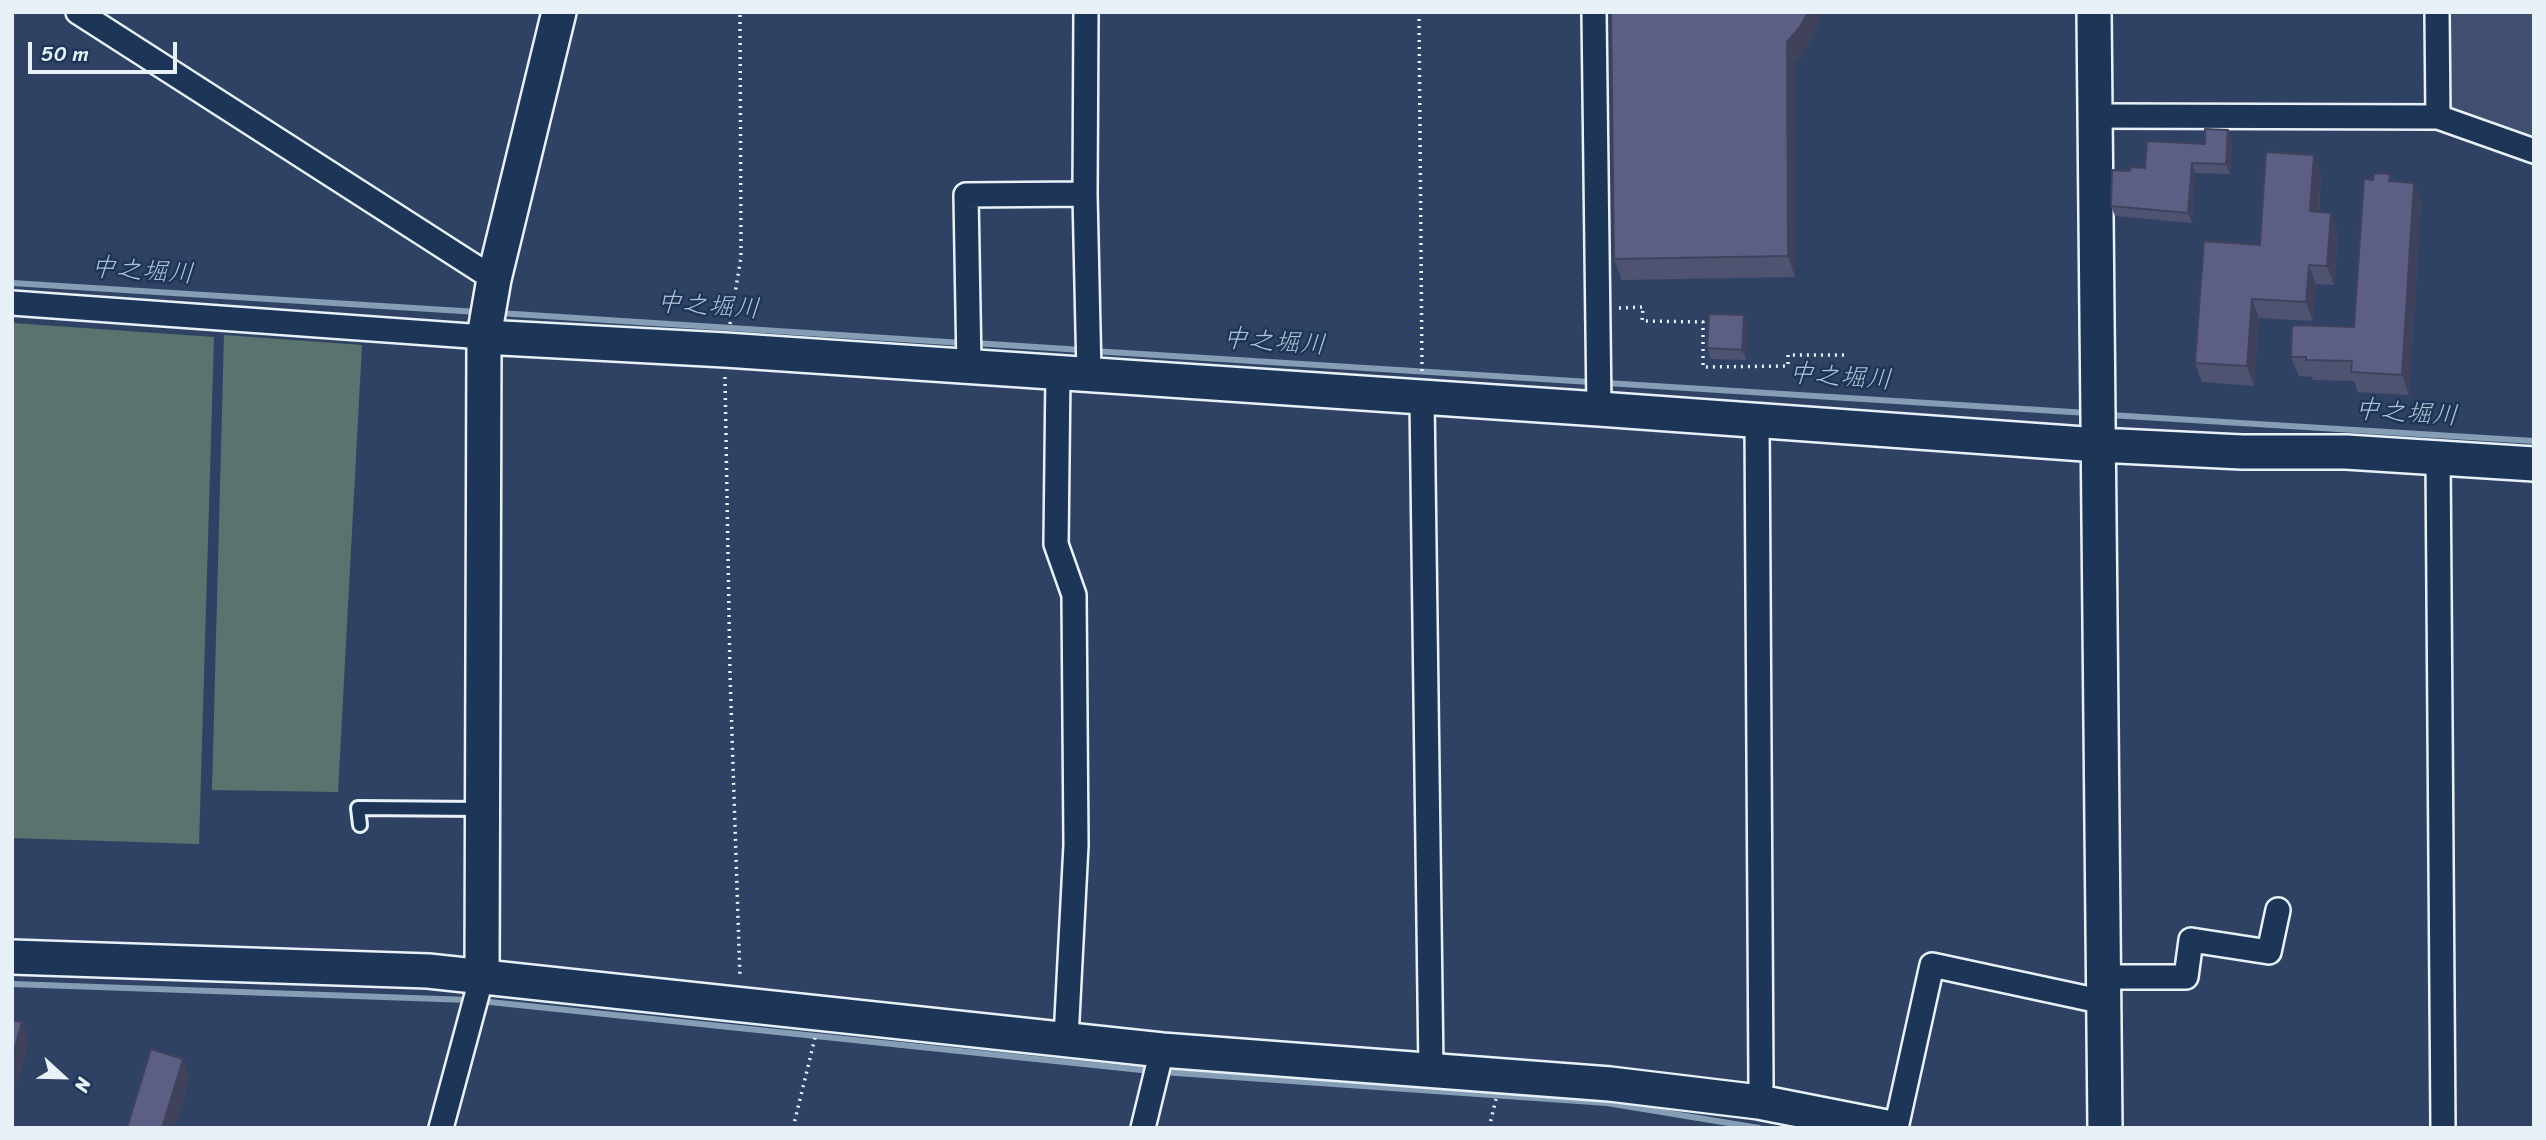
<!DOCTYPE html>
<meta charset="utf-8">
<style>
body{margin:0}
#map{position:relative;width:2546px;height:1140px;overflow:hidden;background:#304264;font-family:Sriracha,sans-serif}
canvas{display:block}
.frame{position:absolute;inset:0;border:14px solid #e8f1f8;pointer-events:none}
.north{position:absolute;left:28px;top:1042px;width:70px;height:70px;-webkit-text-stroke:5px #1d3557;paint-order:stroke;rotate:112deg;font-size:19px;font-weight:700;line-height:28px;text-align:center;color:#e8f1f8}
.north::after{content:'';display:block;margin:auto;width:24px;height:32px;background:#e8f1f8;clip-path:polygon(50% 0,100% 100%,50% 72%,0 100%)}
.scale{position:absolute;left:28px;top:42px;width:149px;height:32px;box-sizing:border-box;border:4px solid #e8f1f8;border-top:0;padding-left:9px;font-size:21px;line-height:24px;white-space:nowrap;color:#e8f1f8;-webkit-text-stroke:5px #1d3557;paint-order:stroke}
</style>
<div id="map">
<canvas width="2546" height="1140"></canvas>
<div class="frame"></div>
<div class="north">N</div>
<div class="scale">50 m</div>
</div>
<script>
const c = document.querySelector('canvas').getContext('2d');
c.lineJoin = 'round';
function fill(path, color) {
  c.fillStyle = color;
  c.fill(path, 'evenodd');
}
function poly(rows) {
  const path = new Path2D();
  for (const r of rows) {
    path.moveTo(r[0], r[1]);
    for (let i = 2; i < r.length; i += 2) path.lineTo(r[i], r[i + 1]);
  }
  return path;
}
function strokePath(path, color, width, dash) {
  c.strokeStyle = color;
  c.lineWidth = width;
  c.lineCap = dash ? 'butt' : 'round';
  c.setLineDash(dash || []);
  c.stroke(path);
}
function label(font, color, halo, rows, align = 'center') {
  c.font = font + ' Sriracha,"Klee One",sans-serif';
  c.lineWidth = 5;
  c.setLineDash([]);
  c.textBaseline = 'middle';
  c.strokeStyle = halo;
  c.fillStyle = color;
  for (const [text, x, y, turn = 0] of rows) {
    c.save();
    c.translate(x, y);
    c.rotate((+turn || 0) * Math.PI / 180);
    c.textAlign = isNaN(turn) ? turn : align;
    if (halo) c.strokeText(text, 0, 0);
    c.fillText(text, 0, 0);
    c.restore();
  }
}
const built = poly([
 [2449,12,2534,12,2534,141,2448,112]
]);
const green = poly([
 [12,323,214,337,199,844,12,838],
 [224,335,362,345,338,792,212,790]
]);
const stream = poly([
 [12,283,478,312],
 [499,313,963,343],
 [974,343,1082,350],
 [1093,351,2088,413],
 [2110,415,2534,441],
 [12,984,469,1000],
 [480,1001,1151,1071],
 [1162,1072,1607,1103,1759,1128]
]);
const path = poly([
 [1419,12,1422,371],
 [1619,308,1643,307,1642,321,1703,322,1703,367,1788,366,1788,355,1844,355],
 [730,324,741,257,740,12],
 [725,377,730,674,740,978],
 [793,1128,815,1038],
 [1489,1128,1496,1099]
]);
const lane = poly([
 [360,825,358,808,482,809]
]);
const street = poly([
 [78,12,494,279],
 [1086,12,1085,194,1089,375],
 [1594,12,1599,409],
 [2437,12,2438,117,2534,151],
 [2095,116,2438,117],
 [12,303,484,337],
 [969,367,966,195,1085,194],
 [1058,373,1056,544,1074,595,1076,845,1066,1038],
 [1422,398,1431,1071],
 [1757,420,1761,1084,1759,1102],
 [2438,457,2443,1128],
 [2103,977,2186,977,2191,940,2269,952,2278,910],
 [441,1128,482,976],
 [1143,1128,1162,1050],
 [1896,1128,1932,965,2104,1002]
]);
const secondary = poly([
 [2094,12,2105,1128],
 [484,337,725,350,1599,409,2098,445,2242,452,2346,452,2534,464],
 [12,957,428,971,1162,1050,1610,1084,1759,1102,1891,1128],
 [482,976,484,337,494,279,559,12]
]);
const wall = poly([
 [1817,29,1807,47,1795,63,1795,277,1622,280,1614,259],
 [2228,130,2232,140,2230,174,2195,173,2192,223,2115,216,2111,206,2130,171,2145,168,2205,144],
 [2321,174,2319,212,2331,213,2338,232,2334,285,2316,284,2313,321,2259,318,2254,386,2202,382,2195,363,2260,245],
 [2373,180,2414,183,2421,202,2409,395,2358,392,2354,381,2313,380,2312,377,2299,376,2291,357,2354,327],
 [1747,326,1746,360,1711,359,1707,348]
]);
const shadedWall = poly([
 [1808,12,1821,12,1817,29,1807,47,1795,63,1795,277,1788,256,1787,42],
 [2228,130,2232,140,2230,174,2226,164],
 [2314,155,2321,174,2317,231,2310,211],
 [2192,163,2195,173,2192,223,2188,213],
 [2414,183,2421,202,2409,395,2402,375],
 [2331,213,2338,232,2334,285,2327,266],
 [2309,265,2316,284,2313,321,2306,302],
 [2252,299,2259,318,2254,386,2247,366],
 [1744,315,1747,326,1746,360,1742,350],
 [22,1022,29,1042,12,1102,12,1058],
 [183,1059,190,1078,175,1128,162,1128]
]);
const building = poly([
 [1611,12,1808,12,1800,27,1787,42,1788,256,1614,259,1611,12],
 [2205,129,2228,130,2226,164,2192,163,2188,213,2111,206,2112,170,2130,171,2131,167,2145,168,2147,141,2205,144,2205,129],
 [2266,152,2314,155,2310,211,2331,213,2327,266,2309,265,2306,302,2252,299,2247,366,2195,363,2204,241,2260,245,2266,152],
 [2374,173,2390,174,2389,181,2414,183,2402,375,2351,372,2352,361,2306,360,2306,357,2291,357,2292,325,2354,327,2364,179,2373,180,2374,173],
 [1709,314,1744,315,1742,350,1707,348,1709,314],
 [12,1020,22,1022,12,1058,12,1020],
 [151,1049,183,1059,162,1128,127,1128,151,1049]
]);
const waterNames = [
 ["中之堀川",142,272,4],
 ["中之堀川",708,307,4],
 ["中之堀川",1274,343,4],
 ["中之堀川",1840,378,4],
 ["中之堀川",2406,414,4]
];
fill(built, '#404e70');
fill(green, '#5a736f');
strokePath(stream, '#859db5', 6);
strokePath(lane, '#e8f1f8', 18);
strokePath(street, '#e8f1f8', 28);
strokePath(secondary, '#e8f1f8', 38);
strokePath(path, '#e8f1f8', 3.5, [2, 5]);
strokePath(lane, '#1d3557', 12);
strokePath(street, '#1d3557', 23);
strokePath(secondary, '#1d3557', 33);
fill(wall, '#4f5271');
fill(shadedWall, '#40425c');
fill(building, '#5c5f83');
strokePath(building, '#40425c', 2);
label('italic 26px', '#aec0d1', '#1d3557', waterNames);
</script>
